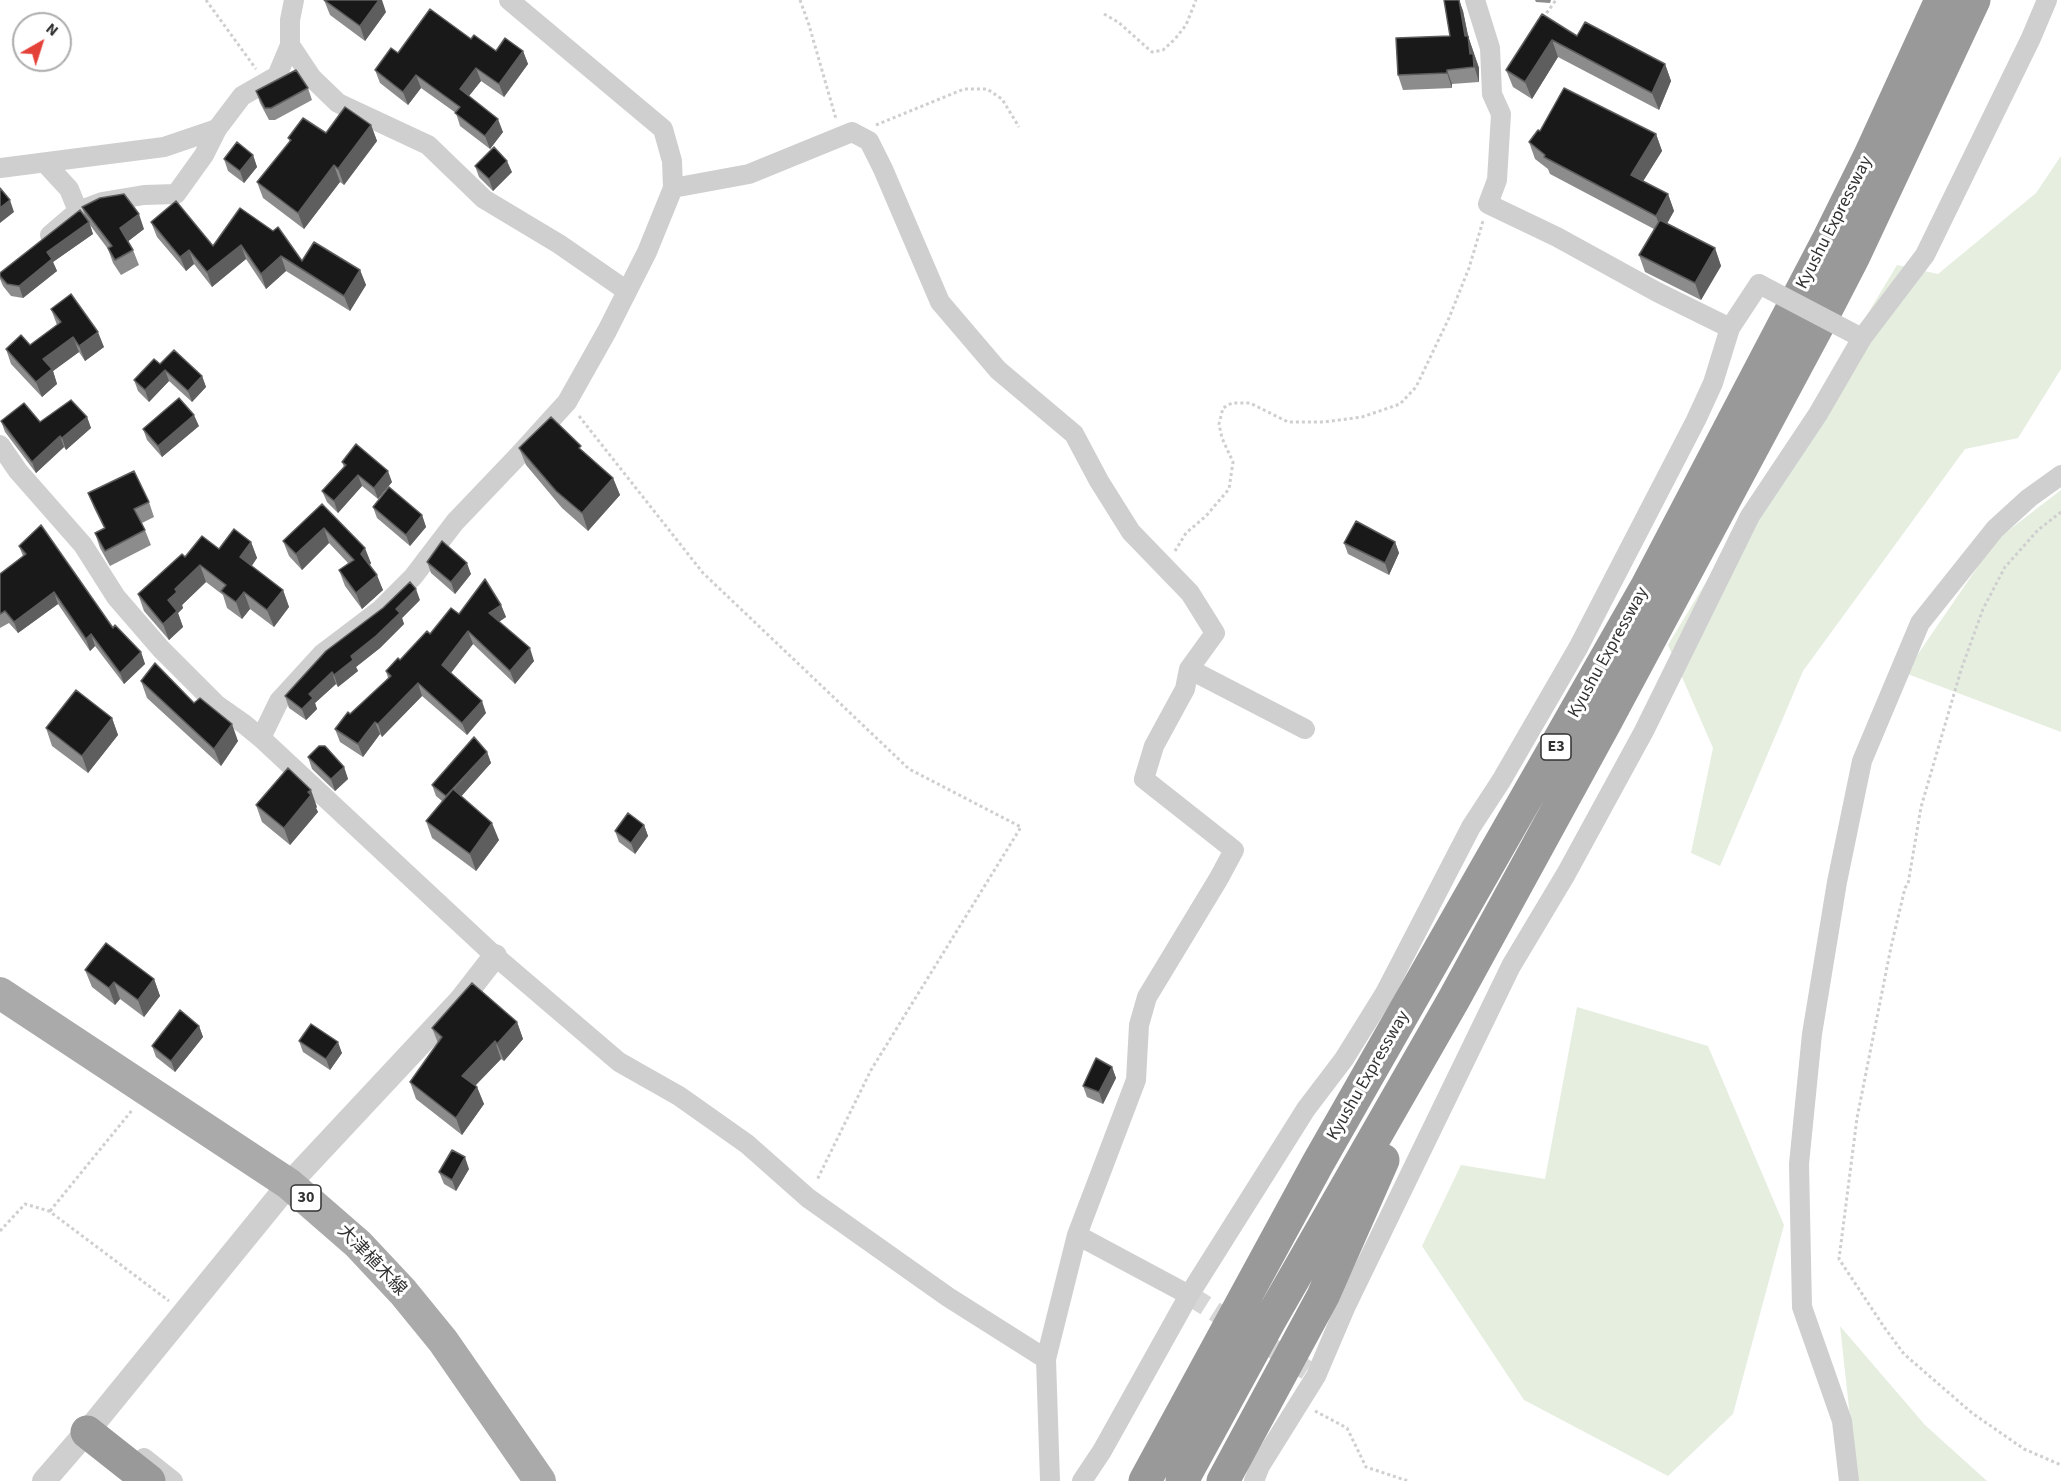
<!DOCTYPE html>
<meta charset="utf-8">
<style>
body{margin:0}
#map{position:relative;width:2061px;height:1481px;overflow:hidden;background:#fff;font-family:"Source Sans 3",sans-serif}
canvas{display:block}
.north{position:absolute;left:12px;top:12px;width:60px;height:60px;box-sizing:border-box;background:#fff;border:2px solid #adadad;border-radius:50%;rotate:39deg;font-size:16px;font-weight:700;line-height:24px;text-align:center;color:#323232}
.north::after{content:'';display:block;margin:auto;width:21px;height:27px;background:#e44139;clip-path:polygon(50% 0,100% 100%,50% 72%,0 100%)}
</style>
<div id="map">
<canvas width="2061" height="1481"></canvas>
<div class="north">N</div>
</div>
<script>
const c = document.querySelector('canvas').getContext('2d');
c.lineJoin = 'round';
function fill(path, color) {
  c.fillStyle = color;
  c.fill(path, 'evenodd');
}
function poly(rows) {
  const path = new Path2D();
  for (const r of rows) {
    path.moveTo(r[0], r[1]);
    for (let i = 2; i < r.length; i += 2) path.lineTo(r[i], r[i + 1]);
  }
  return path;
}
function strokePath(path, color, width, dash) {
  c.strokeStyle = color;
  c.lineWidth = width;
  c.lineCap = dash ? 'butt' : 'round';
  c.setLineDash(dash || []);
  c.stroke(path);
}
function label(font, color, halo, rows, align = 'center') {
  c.font = font + ' "Source Sans 3","Noto Sans JP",sans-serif';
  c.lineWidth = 6;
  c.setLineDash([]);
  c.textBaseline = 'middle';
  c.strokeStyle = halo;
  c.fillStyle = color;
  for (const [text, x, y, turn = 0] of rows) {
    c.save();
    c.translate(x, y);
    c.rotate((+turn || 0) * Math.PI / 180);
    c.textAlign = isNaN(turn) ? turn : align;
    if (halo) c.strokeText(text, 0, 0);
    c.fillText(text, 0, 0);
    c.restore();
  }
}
const green = poly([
 [2061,156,2061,369,2018,438,1965,449,1803,671,1720,866,1691,853,1713,748,1668,645,1897,265,1938,274,2036,193],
 [2061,490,2061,732,1905,673,1996,540],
 [1577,1007,1708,1046,1784,1225,1733,1414,1668,1476,1524,1400,1422,1246,1461,1165,1545,1179],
 [1840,1326,1925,1425,1987,1481,1857,1481]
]);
const minorTunnel = poly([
 [1189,1295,1316,1376]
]);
const path = poly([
 [206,0,256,69],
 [800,0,809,25,836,119],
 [1104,14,1118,22,1152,52,1163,50,1175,39,1186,25,1196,0],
 [1543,18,1556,0],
 [876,125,964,89,987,89,1002,99,1019,127],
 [579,416,703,573,909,769,1021,827,871,1070,817,1180],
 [2061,512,2038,530,2005,567,1983,609,1961,670,1921,807,1908,884,1905,888,1891,947,1857,1118,1839,1259,1884,1327,1904,1354,1972,1413,2024,1449,2061,1465],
 [1175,551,1186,533,1206,516,1229,489,1233,462,1222,438,1219,424,1223,408,1232,403,1250,403,1288,422,1324,422,1362,417,1400,404,1416,387,1449,318,1469,268,1483,221],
 [50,1211,133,1109],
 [0,1231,25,1204,49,1211,169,1301],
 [1315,1411,1347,1428,1366,1467,1408,1481]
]);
const minor = poly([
 [509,0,663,129,672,161,673,188],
 [1475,0,1490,48,1492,94,1501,114,1497,180,1488,204,1557,237,1657,292,1730,328],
 [290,45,312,78,338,103,428,145,484,199,559,244,627,291],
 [45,163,69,189,78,211],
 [0,168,164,147,217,129],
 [50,235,78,211,102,202,144,195,176,194,204,155,217,129,242,96,277,76,290,45,290,20,294,0],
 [0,445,18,471,83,545,116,597,161,649,217,705,244,724,261,738,495,956,619,1062,679,1096,747,1144,808,1198,948,1297,1046,1359],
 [1189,669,1305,729],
 [261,738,279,701,322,654,380,610,413,577,455,522,518,456,567,402,607,331,647,252,673,188,749,174,852,132,869,141,883,169,940,302,998,370,1074,434,1099,481,1131,532,1190,593,1215,633,1189,669,1185,689,1154,746,1144,779,1234,850,1219,878,1147,997,1139,1025,1136,1080,1077,1235,1046,1359,1050,1481],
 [1077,1235,1189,1295],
 [144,1458,173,1481],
 [1082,1481,1102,1451,1189,1295,1306,1109,1344,1059,1385,993,1471,827,1501,781,1578,648,1696,420,1713,383,1730,328,1759,284],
 [1254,1481,1260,1466,1316,1376,1345,1308,1511,966,1566,874,1644,731,1750,516,1818,414,1862,338,1925,255,2031,38,2047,0],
 [1849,1481,1842,1421,1802,1307,1799,1164,1812,1034,1837,882,1862,761,1920,623,1995,529,2029,498,2061,475]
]);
const tertiary = poly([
 [44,1481,96,1421,289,1184,460,1001,495,956]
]);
const primary = poly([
 [0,993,289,1184,358,1244,403,1292,443,1341,540,1481]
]);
const motorway = poly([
 [87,1432,149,1481],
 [1145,1481,1318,1163,1647,586,1827,242,1870,155,1941,0],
 [1182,1481,1270,1320,1454,999,1605,723,1822,318,1853,258,1974,0],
 [1223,1481,1323,1296,1383,1160]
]);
const minorBridge = poly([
 [1759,284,1862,338]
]);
const wall = poly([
 [324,0,386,12,365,41,330,15],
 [1444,0,1459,0,1463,11,1468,36,1479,68,1479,82,1452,84,1452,88,1403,90,1398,75,1450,36],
 [1535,0,1551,0,1550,3,1536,2],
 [1542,14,1577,36,1665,64,1671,81,1659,110,1558,57,1532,99,1513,87,1506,70],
 [471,39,496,51,523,51,528,64,504,97,481,81,469,96,503,132,490,149,460,126,456,113,421,88,408,105,380,83,375,70,398,53],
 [308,88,312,100,275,120,269,120,260,103,256,91],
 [371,125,377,141,344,185,340,182,304,229,263,198,257,182,290,142,288,138,326,133],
 [1540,131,1656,134,1662,151,1643,181,1668,194,1674,211,1667,223,1715,248,1721,266,1701,300,1645,272,1639,255,1654,229,1550,174,1548,169,1535,159,1529,142],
 [253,155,257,167,244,183,228,171,224,159],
 [475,166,512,172,493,191,479,177],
 [82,207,144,229,128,241,133,250,139,265,121,275,113,263,108,249,90,225,93,234,53,262,57,271,23,298,11,296,3,286,0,279,0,273,86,219],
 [240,208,302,261,360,270,366,285,350,311,286,271,266,289,246,259,212,287,194,264,186,271,157,237,151,222,213,246],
 [51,309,104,347,85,361,79,352,53,371,57,384,42,397,11,364,6,349,30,345,57,325],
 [160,364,202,376,206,387,192,402,169,381,149,402,138,391,134,380],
 [87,417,91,428,66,450,64,447,36,473,5,432,1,421,40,422],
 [199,426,162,457,147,440,143,429],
 [519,448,582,450,613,478,620,495,588,531,562,508,526,465],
 [342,462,392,482,378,499,362,486,338,513,327,502,322,491,344,467],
 [88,493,149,502,154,517,142,523,151,545,110,566,100,548,95,533,104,528,94,508],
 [322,504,371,563,370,565,383,590,362,609,345,586,339,570,348,563,329,543,302,570,289,556,283,541],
 [373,507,422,515,426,527,410,546,377,518],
 [251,542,257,558,252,566,283,590,289,607,274,627,250,609,242,619,227,608,223,595,206,582,182,605,183,608,178,613,183,627,169,640,144,611,138,594,185,557],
 [1395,542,1399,553,1389,575,1348,554,1344,543],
 [19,546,141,652,145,664,124,684,95,646,90,651,58,604,18,633,9,623,0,628,0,574,23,556],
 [427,562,471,574,455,594,431,573],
 [420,600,402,618,404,624,380,648,356,667,358,671,338,687,336,684,315,703,317,709,306,720,289,708,285,696],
 [501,605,506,617,499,622,534,661,515,684,473,644,451,673,486,713,467,735,422,696,382,737,380,734,363,757,340,742,335,729,388,678,386,671,400,660,430,634,459,614],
 [141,681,194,703,238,741,221,766,147,698],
 [112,718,118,735,88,773,52,746,46,728],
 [487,752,491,763,461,796,499,840,476,871,432,838,426,821,442,801,436,796,432,785],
 [308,757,344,767,348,779,335,791,312,769],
 [256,805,317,807,316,808,318,812,290,845,262,822],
 [644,825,648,836,635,854,619,842,615,831],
 [85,970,154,979,160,996,144,1017,120,999,115,1005,92,987],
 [517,1022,523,1039,504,1061,501,1059,476,1085,477,1087,484,1104,462,1135,416,1099,410,1082,438,1043,432,1028],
 [199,1026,203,1037,175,1072,156,1057,152,1046],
 [299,1041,342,1053,330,1070,303,1052],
 [1112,1067,1116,1078,1103,1104,1087,1097,1083,1086],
 [469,1169,456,1191,444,1184,439,1172]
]);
const shadedWall = poly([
 [379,0,382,0,386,12,365,41,360,26],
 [1459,0,1463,11,1469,40,1468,36,1479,68,1479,82,1465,36],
 [1552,40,1558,57,1532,99,1525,82],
 [523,51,528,64,504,97,499,84],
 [1665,64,1671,81,1659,110,1652,93],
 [476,68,481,81,464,102,460,89],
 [1447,70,1452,84,1452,88,1447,73],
 [416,75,421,88,408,105,403,92],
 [498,119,503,132,490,149,485,136],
 [371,125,377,141,344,185,338,169],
 [1656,134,1662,151,1637,191,1631,175],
 [253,155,257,167,244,183,240,171],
 [507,161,512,172,493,191,489,179],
 [334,165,340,182,304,229,298,213],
 [1668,194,1674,211,1662,233,1656,216],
 [10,200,14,212,0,223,0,208],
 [139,214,144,229,126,243,120,228],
 [89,222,93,234,53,262,57,271,23,298,19,286,47,252],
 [241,245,246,259,212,287,207,272],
 [1715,248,1721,266,1701,300,1695,283],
 [189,250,194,264,186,271,180,257],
 [281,256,286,271,266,289,261,274],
 [360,270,366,285,350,311,344,296],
 [98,332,104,347,85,361,79,346],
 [73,337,79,352,53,371,57,384,42,397,36,382,43,359],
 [165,370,169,381,149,402,145,390],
 [202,376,206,387,192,402,188,391],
 [194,415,199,426,162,457,158,446],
 [87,417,91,428,66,450,62,438],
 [60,436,64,447,36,473,32,462],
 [388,471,392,482,378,499,374,488],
 [358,475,362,486,338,513,334,501],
 [613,478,620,495,588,531,582,513],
 [422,515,426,527,410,546,406,535],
 [324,528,329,543,302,570,296,554],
 [251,542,257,558,246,573,240,557],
 [1395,542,1399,553,1389,575,1385,563],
 [365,548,371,563,367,569,361,554],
 [467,563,471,574,455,594,451,582],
 [200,565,206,582,182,605,183,608,178,613,183,627,169,640,163,624,168,600,175,589],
 [377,575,383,590,362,609,356,593],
 [416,589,420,600,402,618,404,624,380,648,356,667,358,671,338,687,334,675,351,656,396,609],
 [283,590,289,607,274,627,267,610],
 [54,592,58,604,18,633,14,622],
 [244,592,250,609,242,619,236,602],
 [501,605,506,617,494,625,489,613],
 [468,631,473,644,447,678,442,665],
 [91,634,95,646,90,651,86,639],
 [530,648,534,661,515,684,510,671],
 [141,652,145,664,124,684,120,673],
 [332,672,336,684,315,703,317,709,306,720,302,709,309,694],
 [418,683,422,696,382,737,378,724],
 [482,701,486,713,467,735,462,723],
 [112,718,118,735,88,773,82,756],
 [375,722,380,734,363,757,358,744],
 [232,724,238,741,221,766,214,749],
 [487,752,491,763,451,808,447,797],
 [344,767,348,779,335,791,331,779],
 [311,790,317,807,316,808,318,812,290,845,284,828,308,792],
 [492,823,499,840,476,871,470,854],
 [644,825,648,836,635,854,631,843],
 [154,979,160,996,144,1017,138,1000],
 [114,982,120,999,115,1005,109,988],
 [517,1022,523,1039,504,1061,497,1044],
 [199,1026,203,1037,175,1072,171,1061],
 [495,1041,501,1059,468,1093,462,1076],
 [338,1042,342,1053,330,1070,326,1059],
 [1112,1067,1116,1078,1103,1104,1099,1092],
 [477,1087,484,1104,462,1135,456,1118],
 [465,1157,469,1169,456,1191,452,1180]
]);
const building = poly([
 [324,0,379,0,360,26,324,0],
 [1444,0,1459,0,1465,36,1468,36,1470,54,1473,53,1474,67,1447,70,1447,73,1398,75,1396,38,1450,36,1444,0],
 [430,9,471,39,474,35,496,51,505,38,523,51,499,84,476,68,460,89,498,119,485,136,455,113,460,107,416,75,403,92,375,70,391,48,398,53,430,9],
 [1542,14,1577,36,1585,22,1665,64,1652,93,1552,40,1525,82,1506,70,1542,14],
 [296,70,308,88,271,108,265,108,256,91,296,70],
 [1564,88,1656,134,1631,175,1668,194,1656,216,1544,157,1545,155,1529,142,1538,130,1540,131,1564,88],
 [345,107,371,125,338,169,334,165,298,213,257,182,291,140,288,138,303,118,326,133,345,107],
 [237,142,253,155,240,171,224,159,237,142],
 [494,147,507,161,489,179,475,166,494,147],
 [0,188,10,200,0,208,0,188],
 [124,194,139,214,120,228,133,250,115,260,108,248,112,246,82,207,100,198,124,194],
 [176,201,213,246,240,208,273,231,278,227,302,261,314,242,360,270,344,296,281,256,261,274,241,245,207,272,189,250,180,257,151,222,176,201],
 [80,210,89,222,47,252,52,259,19,286,7,284,0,276,0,273,80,210],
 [1660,220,1715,248,1695,283,1639,255,1660,220],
 [71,294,98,332,79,346,73,337,43,359,52,369,36,382,6,349,21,335,30,345,61,322,51,309,71,294],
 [174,350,202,376,188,391,165,370,145,390,134,380,154,359,160,364,174,350],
 [179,398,194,415,158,446,143,429,179,398],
 [71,400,87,417,62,438,60,436,32,462,1,421,24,403,40,422,71,400],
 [551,417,581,446,579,448,613,478,582,513,556,491,519,448,551,417],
 [356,444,388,471,374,488,358,475,334,501,322,491,346,465,342,462,356,444],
 [134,471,149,502,134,509,145,530,105,551,95,533,105,528,88,493,134,471],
 [389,487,422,515,406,535,373,507,389,487],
 [322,504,365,548,361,554,377,575,356,593,339,570,354,560,324,528,296,554,283,541,322,504],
 [1356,521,1395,542,1385,563,1344,543,1356,521],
 [41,525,113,628,115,625,141,652,120,673,91,634,86,639,54,592,14,622,5,611,0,614,0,574,26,554,19,546,41,525],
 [234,529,251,542,240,557,283,590,267,610,244,592,236,602,221,591,226,585,200,565,175,589,177,592,168,600,177,611,163,624,138,594,182,554,185,557,202,536,219,549,234,529],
 [442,541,467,563,451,582,427,562,442,541],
 [485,579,501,605,489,613,530,648,510,671,468,631,442,665,482,701,462,723,418,683,378,724,375,722,358,744,335,729,348,712,350,714,391,676,386,671,398,658,400,660,427,631,430,634,451,608,459,614,485,579],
 [410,582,416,589,396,609,400,613,376,636,351,656,353,660,334,675,332,672,309,694,313,698,302,709,285,696,326,651,383,608,410,582],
 [155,663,194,703,200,698,232,724,214,749,141,681,155,663],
 [76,690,112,718,82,756,46,728,76,690],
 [474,737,487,752,446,796,432,785,474,737],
 [319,746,325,746,344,767,331,779,308,757,319,746],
 [288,768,311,790,308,792,311,795,284,828,256,805,288,768],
 [453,789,492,823,470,854,426,821,453,789],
 [628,813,644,825,631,843,615,831,628,813],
 [106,943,154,979,138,1000,114,982,109,988,85,970,106,943],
 [472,983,517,1022,497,1044,495,1041,462,1076,477,1087,456,1118,410,1082,442,1037,432,1028,472,983],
 [180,1010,199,1026,171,1061,152,1046,180,1010],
 [311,1024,338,1042,326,1059,299,1041,311,1024],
 [1096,1058,1112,1067,1099,1092,1083,1086,1096,1058],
 [452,1150,465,1157,452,1180,439,1172,452,1150]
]);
const shields = [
 [1556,747,30],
 [306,1198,30]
];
const shieldNames = [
 ["E3",1556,747],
 ["30",306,1198]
];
const streetNames = [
 ["Kyushu Expressway",1835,223,-63],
 ["Kyushu Expressway",1609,653,-61],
 ["Kyushu Expressway",1369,1076,-60],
 ["大津植木線",371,1261,46]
];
fill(green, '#e6eee0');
strokePath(minorTunnel, '#d6d6d6', 20, [20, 10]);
strokePath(path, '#cfcfcf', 3, [3, 3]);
strokePath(minor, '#cfcfcf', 20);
strokePath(tertiary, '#cfcfcf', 24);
strokePath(primary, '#aaa', 32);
strokePath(motorway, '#999', 33);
strokePath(minorBridge, '#cfcfcf', 20);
fill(wall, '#8c8c8c');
fill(shadedWall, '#5e5e5e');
fill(building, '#191919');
strokePath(building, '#5e5e5e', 1.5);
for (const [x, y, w] of shields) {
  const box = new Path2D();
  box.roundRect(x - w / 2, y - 13, w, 26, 4.5);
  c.fillStyle = '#fff';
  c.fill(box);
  strokePath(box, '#323232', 1.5);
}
label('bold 16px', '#323232', null, shieldNames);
label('18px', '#323232', '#fff', streetNames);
</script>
